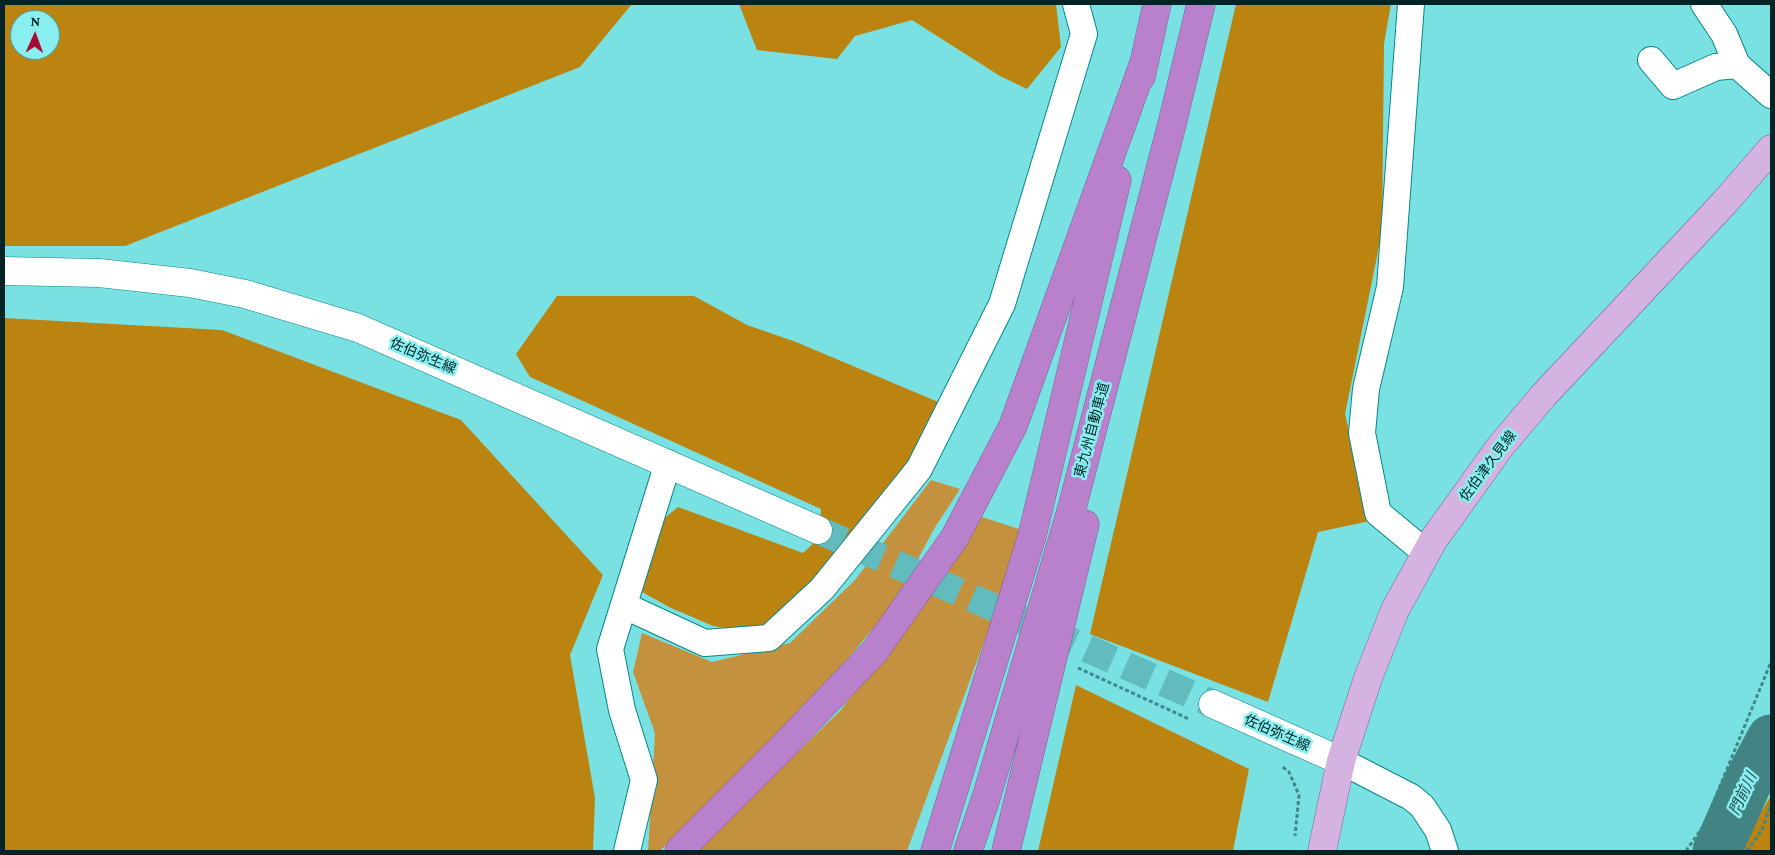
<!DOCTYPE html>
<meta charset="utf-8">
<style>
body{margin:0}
#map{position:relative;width:1775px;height:855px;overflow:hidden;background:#7ae1e3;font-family:"Crimson Pro",serif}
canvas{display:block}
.frame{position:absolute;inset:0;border:5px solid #022425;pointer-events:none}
.north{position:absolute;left:10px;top:10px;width:50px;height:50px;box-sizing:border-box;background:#88eef0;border:1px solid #529d9f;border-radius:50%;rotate:2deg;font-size:14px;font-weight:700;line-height:20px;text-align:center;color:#022425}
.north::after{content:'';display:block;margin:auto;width:18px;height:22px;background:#a70d32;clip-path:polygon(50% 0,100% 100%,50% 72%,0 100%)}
</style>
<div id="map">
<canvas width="1775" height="855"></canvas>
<div class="frame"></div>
<div class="north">N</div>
</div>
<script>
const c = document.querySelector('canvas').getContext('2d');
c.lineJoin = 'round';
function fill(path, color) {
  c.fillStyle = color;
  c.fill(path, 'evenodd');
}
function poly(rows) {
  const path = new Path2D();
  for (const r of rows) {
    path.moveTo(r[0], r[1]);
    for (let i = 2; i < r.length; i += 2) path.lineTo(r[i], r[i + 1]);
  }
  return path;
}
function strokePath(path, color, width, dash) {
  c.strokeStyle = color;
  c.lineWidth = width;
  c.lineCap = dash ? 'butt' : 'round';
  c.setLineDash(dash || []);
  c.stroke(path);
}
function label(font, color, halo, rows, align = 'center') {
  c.font = font + ' "Crimson Pro","Noto Sans JP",serif';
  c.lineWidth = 5;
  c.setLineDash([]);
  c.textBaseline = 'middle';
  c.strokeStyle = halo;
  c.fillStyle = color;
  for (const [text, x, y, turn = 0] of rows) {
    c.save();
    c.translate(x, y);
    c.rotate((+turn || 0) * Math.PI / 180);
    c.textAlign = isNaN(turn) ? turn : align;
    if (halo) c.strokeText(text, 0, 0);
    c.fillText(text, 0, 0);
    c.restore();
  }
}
const green = poly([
 [931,480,960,489,934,529,894,604,823,688,660,851,648,851,655,733,633,672,642,633,712,662,790,643,855,580],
 [979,516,1025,531,907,851,699,851,774,775,840,711,919,606]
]);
const forest = poly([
 [4,4,632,4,580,67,125,246,4,246],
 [20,20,50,20,50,50,20,50],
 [739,4,1056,4,1061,47,1027,89,1000,76,912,20,855,36,837,59,757,50],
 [1236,4,1391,4,1384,44,1382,232,1345,414,1370,521,1318,532,1268,702,1090,634],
 [557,296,694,296,747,325,796,342,943,404,918,452,879,498,821,579,761,627,739,630,713,626,669,607,642,592,654,527,678,507,803,553,819,538,821,509,530,377,516,354],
 [4,318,222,330,461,420,603,575,570,655,595,798,593,851,4,851],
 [1076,685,1249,769,1233,851,1038,851],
 [1771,795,1771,851,1739,851]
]);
const river = poly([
 [1717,851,1746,786,1771,739]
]);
const secondaryTunnel = poly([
 [818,530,1213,704]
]);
const path = poly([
 [1078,668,1189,719],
 [1283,767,1289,772,1299,795,1295,836],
 [1686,851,1704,825,1771,662],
 [1747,851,1762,830,1771,804]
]);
const minor = poly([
 [1411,4,1390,287,1366,389,1362,433,1378,513,1426,553],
 [1704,4,1724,34,1737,65],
 [1651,60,1673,86,1716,67,1737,65,1771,95],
 [625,606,705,643,769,638,822,589,919,469,1002,304,1084,34,1076,4],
 [1341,761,1411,797,1422,806,1438,830,1445,851],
 [627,851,644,780,622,710,610,649,668,463]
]);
const secondary = poly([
 [4,271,99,273,190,283,245,294,358,328,818,530],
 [1213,704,1341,761]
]);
const primary = poly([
 [1322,851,1341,761,1368,678,1395,610,1434,539,1500,447,1543,396,1725,202,1771,149]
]);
const motorway = poly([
 [1141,77,1157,4],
 [679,851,778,752,875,651,955,537,1013,426,1145,60],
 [935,851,1032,536,1117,180],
 [968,851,986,798,1073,504,1172,124,1201,4],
 [1006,851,1085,524]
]);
const streetNames = [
 ["佐伯弥生線",423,356,23],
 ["東九州自動車道",1092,430,-75],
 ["佐伯津久見線",1488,466,-53],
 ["佐伯弥生線",1277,733,24]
];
const waterNames = [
 ["門前川",1743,794,-65]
];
fill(green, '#c4923f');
fill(forest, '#bb8310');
strokePath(river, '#428384', 49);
strokePath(secondaryTunnel, '#62bbbd', 28, [28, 14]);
strokePath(minor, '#05888b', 28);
strokePath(secondary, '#05888b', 29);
strokePath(primary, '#796092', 29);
strokePath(motorway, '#796092', 29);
strokePath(path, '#418889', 3, [4, 2.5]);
strokePath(minor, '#fff', 26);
strokePath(secondary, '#fff', 28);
strokePath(primary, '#d5b3e0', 28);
strokePath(motorway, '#b981cc', 28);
label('14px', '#022425', '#88eef0', streetNames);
label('italic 15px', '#294a4b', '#88eef0', waterNames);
</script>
